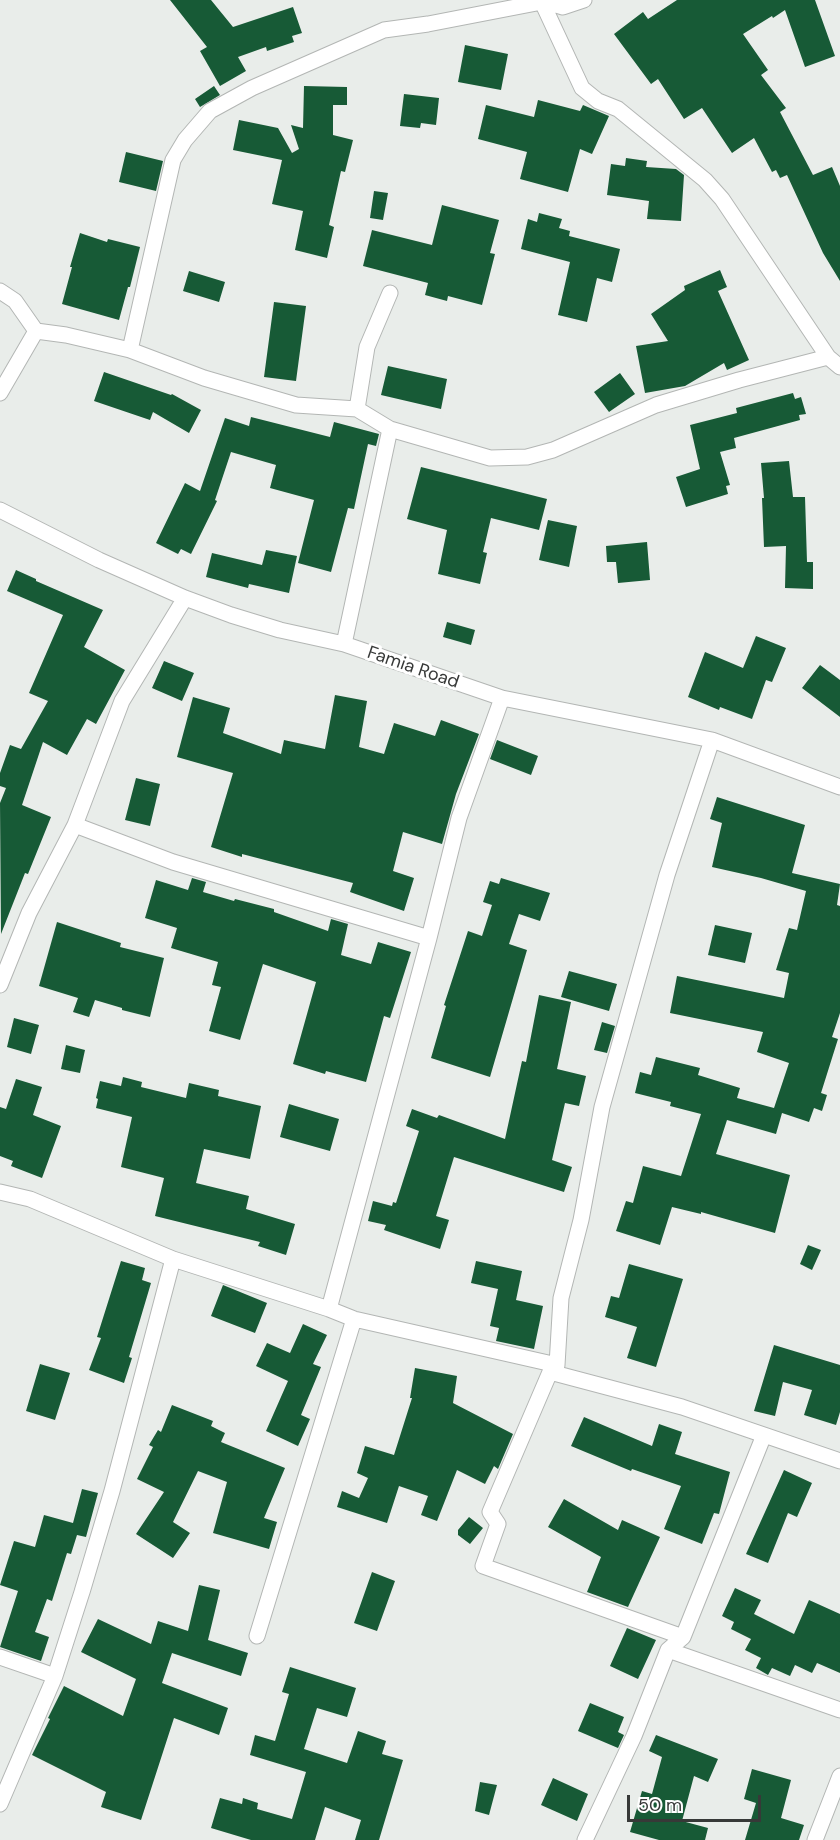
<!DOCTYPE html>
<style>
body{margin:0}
#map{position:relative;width:840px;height:1840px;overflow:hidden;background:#e9edea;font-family:"DM Sans",sans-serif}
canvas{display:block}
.scale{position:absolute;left:627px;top:1795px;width:134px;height:27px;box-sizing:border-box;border:3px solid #373938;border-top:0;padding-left:8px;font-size:18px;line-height:21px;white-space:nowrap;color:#373938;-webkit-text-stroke:4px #fff;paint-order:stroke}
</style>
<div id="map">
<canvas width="840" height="1840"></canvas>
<div class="scale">50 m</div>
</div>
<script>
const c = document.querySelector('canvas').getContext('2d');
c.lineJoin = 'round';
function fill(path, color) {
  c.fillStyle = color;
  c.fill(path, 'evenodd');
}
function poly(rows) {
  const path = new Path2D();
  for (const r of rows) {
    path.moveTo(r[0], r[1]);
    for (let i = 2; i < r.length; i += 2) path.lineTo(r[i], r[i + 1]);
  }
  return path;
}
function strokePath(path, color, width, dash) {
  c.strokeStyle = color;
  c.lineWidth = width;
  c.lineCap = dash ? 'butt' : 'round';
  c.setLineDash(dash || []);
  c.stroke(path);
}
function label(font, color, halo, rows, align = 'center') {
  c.font = font + ' "DM Sans",sans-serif';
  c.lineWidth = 6;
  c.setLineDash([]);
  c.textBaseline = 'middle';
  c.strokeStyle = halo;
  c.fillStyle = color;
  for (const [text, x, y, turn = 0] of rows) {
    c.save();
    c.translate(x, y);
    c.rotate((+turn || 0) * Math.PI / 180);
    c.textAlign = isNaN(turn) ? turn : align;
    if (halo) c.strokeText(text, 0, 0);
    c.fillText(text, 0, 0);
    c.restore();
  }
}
const building = poly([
 [170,0,211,0,233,27,293,7,302,33,292,36,294,42,267,51,266,47,238,57,246,71,220,86,200,51,207,47],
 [677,0,815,0,835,56,805,67,785,10,773,18,772,16,743,34,768,70,761,75,786,108,780,112,813,175,832,167,840,186,840,281,823,253,787,175,780,178,776,170,772,172,754,138,732,153,702,108,684,119,658,79,651,84,614,34,643,12,648,19],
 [465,45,508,54,501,90,458,82],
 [214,86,220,95,200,107,195,99],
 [304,86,347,87,347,105,333,105,333,135,353,140,345,172,341,171,329,225,334,227,327,258,295,250,303,211,272,204,282,160,233,150,239,120,278,128,292,153,299,149,291,125,303,128],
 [404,94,439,98,436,125,421,123,420,128,400,126],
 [538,100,580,111,583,105,609,116,592,154,580,149,568,192,520,179,527,152,478,139,486,105,534,117],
 [126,152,163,161,156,191,119,182],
 [626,158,647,161,646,167,676,169,684,175,681,221,647,219,649,201,607,195,611,164,625,166],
 [374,191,388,193,383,220,370,218],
 [442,205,499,220,490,253,495,254,482,305,448,296,447,301,425,295,428,283,363,266,372,230,432,245],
 [539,213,562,219,559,228,570,231,569,236,620,249,612,282,597,278,587,322,558,315,570,262,521,249,528,219,537,222],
 [80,233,107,242,108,239,140,247,130,287,128,287,119,320,62,304,72,267,70,267],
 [720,270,727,287,718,291,749,360,727,370,724,363,685,386,645,393,636,346,668,341,651,314,685,290,684,286],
 [189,271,225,282,219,302,183,291],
 [274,302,306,306,296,381,264,377],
 [388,366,447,379,441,409,381,395],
 [104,372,171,395,172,394,201,410,189,433,153,412,150,420,94,401],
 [620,373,635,394,609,412,594,392],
 [793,393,795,399,801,397,806,414,799,415,800,420,734,438,736,448,720,452,730,485,726,486,728,494,686,507,676,477,700,469,690,425,737,413,736,408],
 [251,417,330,437,334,422,379,434,376,446,368,444,354,509,348,508,331,572,298,563,314,500,270,488,276,465,231,452,215,500,217,501,191,554,181,549,178,554,156,543,185,483,200,491,225,418,249,426],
 [789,461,793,497,805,497,807,562,813,562,813,589,785,588,786,546,764,547,762,498,764,498,761,463],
 [421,467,547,499,539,530,491,518,483,552,487,553,480,584,438,574,447,530,407,519],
 [548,520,577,526,569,567,539,560],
 [647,542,650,580,618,583,616,562,607,562,606,546],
 [266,550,297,556,289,593,249,584,248,588,206,577,212,553,262,565],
 [16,570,36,579,36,581,103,610,84,647,125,670,96,724,87,719,67,755,43,742,22,805,51,817,28,874,25,873,1,934,0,803,6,788,0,786,0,773,10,745,21,749,48,701,29,693,63,615,7,591],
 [447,622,475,630,471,645,443,637],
 [756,636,786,648,772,682,766,680,752,719,720,707,719,710,688,697,705,652,743,668],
 [164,661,194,673,182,701,152,688],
 [820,665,840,680,840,717,802,688],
 [335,695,367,701,359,747,384,754,394,723,435,736,441,720,479,734,456,794,442,844,403,832,393,871,414,878,404,911,350,892,353,883,242,854,242,857,211,847,233,773,177,757,193,697,230,708,223,733,281,754,284,740,325,749],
 [497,740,538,756,531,775,490,759],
 [136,778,160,784,150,826,125,820],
 [717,797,805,825,792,873,840,884,837,905,840,906,840,1013,832,1037,838,1039,821,1093,827,1095,822,1111,814,1108,809,1122,782,1113,776,1134,727,1120,716,1154,790,1175,775,1233,701,1212,701,1214,672,1207,660,1245,616,1231,626,1201,633,1203,643,1166,681,1176,701,1114,670,1106,671,1102,635,1093,640,1072,651,1075,656,1057,700,1068,698,1075,740,1088,737,1098,774,1108,789,1063,757,1052,763,1032,670,1013,677,976,784,998,789,973,776,970,789,928,797,930,806,891,761,878,712,867,722,823,710,819],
 [192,878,206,882,203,892,234,901,235,899,274,909,274,912,328,931,331,919,348,924,341,955,371,964,378,942,411,952,390,1018,384,1016,366,1082,326,1071,325,1074,293,1064,316,982,263,964,240,1040,209,1031,221,987,212,985,218,962,171,948,177,928,145,918,156,880,188,890],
 [501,878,550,893,540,921,519,914,509,944,527,950,490,1077,431,1058,446,1006,444,1005,468,931,482,936,492,905,483,902,490,881,499,884],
 [57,922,121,943,120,947,164,958,150,1017,122,1010,122,1008,95,1000,89,1017,73,1012,78,998,39,986],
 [715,925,752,933,745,963,708,955],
 [569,971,617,984,609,1011,561,997],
 [539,995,571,1002,557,1069,586,1076,579,1106,565,1103,552,1160,572,1167,564,1192,454,1157,436,1216,449,1220,440,1249,384,1230,386,1225,368,1221,373,1201,392,1206,393,1202,396,1203,419,1131,406,1126,412,1109,437,1118,439,1115,505,1139,522,1061,526,1062],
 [14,1018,39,1025,31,1054,7,1047],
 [602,1022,615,1026,607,1053,594,1050],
 [66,1045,85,1050,80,1073,61,1069],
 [123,1077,142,1082,141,1087,186,1098,189,1083,219,1090,218,1096,261,1106,250,1159,204,1149,196,1183,249,1196,246,1209,295,1224,286,1255,258,1246,260,1242,155,1216,164,1178,121,1167,132,1117,96,1108,98,1099,96,1098,100,1081,121,1086],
 [16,1079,42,1087,33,1115,61,1126,42,1178,11,1166,13,1161,0,1156,0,1107,6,1109],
 [289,1104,339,1119,330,1151,280,1137],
 [808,1245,821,1250,812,1270,800,1264],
 [121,1261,145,1268,142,1280,151,1283,129,1357,132,1358,124,1383,89,1370,101,1338,97,1337],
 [476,1261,522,1271,516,1300,543,1306,534,1349,496,1341,499,1328,490,1326,498,1289,471,1283],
 [629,1264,683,1279,656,1367,627,1358,637,1327,605,1317,611,1296,619,1298],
 [223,1285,267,1303,255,1333,211,1316],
 [303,1324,327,1335,313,1364,321,1367,301,1415,310,1419,298,1446,266,1431,288,1381,256,1366,267,1343,290,1353],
 [774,1345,840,1365,840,1412,836,1425,804,1415,812,1390,783,1382,775,1416,754,1411],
 [40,1364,70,1373,55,1420,26,1411],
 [415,1368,457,1376,453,1403,513,1434,498,1469,494,1466,485,1484,457,1470,437,1521,421,1515,428,1496,399,1486,387,1523,337,1507,342,1491,359,1498,368,1478,357,1473,365,1446,394,1455,412,1398,410,1398],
 [172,1405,213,1421,211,1426,225,1433,221,1442,285,1468,264,1518,277,1522,269,1549,213,1533,227,1482,198,1471,173,1522,190,1533,173,1558,136,1534,164,1492,137,1479,153,1447,149,1445,158,1430,161,1432],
 [584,1417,652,1446,659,1424,682,1432,675,1454,730,1472,719,1514,714,1513,702,1544,664,1529,681,1486,632,1469,631,1471,571,1446],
 [784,1470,812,1483,797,1517,788,1513,768,1563,746,1554],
 [82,1489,98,1493,86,1537,77,1535,71,1554,67,1553,52,1601,47,1599,35,1632,49,1637,41,1661,0,1647,18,1591,0,1585,14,1541,35,1547,44,1515,73,1523],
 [564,1499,618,1530,622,1520,660,1537,628,1607,587,1592,601,1557,548,1527],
 [469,1517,483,1528,470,1544,458,1535,458,1530],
 [372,1572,395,1581,377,1631,354,1623],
 [199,1585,220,1590,208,1640,248,1653,241,1676,172,1653,162,1683,228,1708,219,1735,174,1718,141,1820,101,1807,106,1792,32,1755,50,1719,48,1718,64,1686,123,1716,136,1679,81,1652,98,1619,151,1644,158,1621,188,1631],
 [735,1588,761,1600,754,1614,794,1634,809,1600,840,1614,840,1673,817,1663,812,1673,795,1665,790,1676,772,1668,768,1675,756,1668,761,1658,745,1650,751,1639,731,1629,734,1622,722,1616],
 [627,1628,656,1640,638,1679,610,1666],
 [290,1667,356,1688,347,1717,317,1708,304,1749,347,1763,358,1731,386,1741,382,1754,403,1760,379,1840,355,1840,361,1820,325,1807,315,1840,251,1840,211,1828,220,1798,242,1804,243,1798,258,1803,257,1809,292,1819,306,1772,250,1755,255,1735,275,1741,289,1694,282,1692],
 [590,1703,624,1717,618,1732,624,1735,618,1748,578,1731],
 [656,1735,718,1759,708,1782,694,1776,682,1821,708,1828,705,1840,659,1840,630,1832,642,1791,652,1794,662,1757,649,1751],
 [752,1769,791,1780,781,1818,804,1825,799,1840,745,1840,756,1803,744,1799],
 [553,1778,588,1794,577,1821,541,1805],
 [480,1782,497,1785,489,1815,475,1811]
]);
const minor = poly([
 [540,0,563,7,584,0],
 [542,2,582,88,598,101,618,109,705,180,722,199,828,357,840,367],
 [0,291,15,301,36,331,66,335,130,350,204,378,296,405,357,409,390,429,490,458,527,457,553,450,656,405,739,380,828,357],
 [130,350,173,160,185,140,210,111,252,88,384,30,428,24,542,2],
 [0,393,36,331],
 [357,409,367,347,390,293],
 [0,510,99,560,185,598,231,615,280,630,344,644,502,698,712,740,840,787],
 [344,644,390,429],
 [75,825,173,862,429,938],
 [0,985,29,913,75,825,122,701,185,598],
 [0,1192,30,1199,173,1259,329,1309,354,1319,557,1365,550,1372,682,1407,840,1461],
 [329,1309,429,938,459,818,502,698],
 [557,1365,561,1298,581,1220,602,1107,667,875,712,740],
 [550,1372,490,1512,498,1524,483,1566,683,1637],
 [257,1636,354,1319],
 [668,1650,840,1710],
 [0,1657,55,1676],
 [0,1804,55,1676,82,1592,112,1491,173,1259],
 [585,1840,634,1736,668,1650,683,1637,764,1435],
 [815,1840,840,1776]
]);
const streetNames = [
 ["Famia Road",413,668,19]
];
fill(building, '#175a36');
strokePath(minor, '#b3b6b4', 17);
strokePath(minor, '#fff', 15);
label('18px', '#373938', '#fff', streetNames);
</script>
